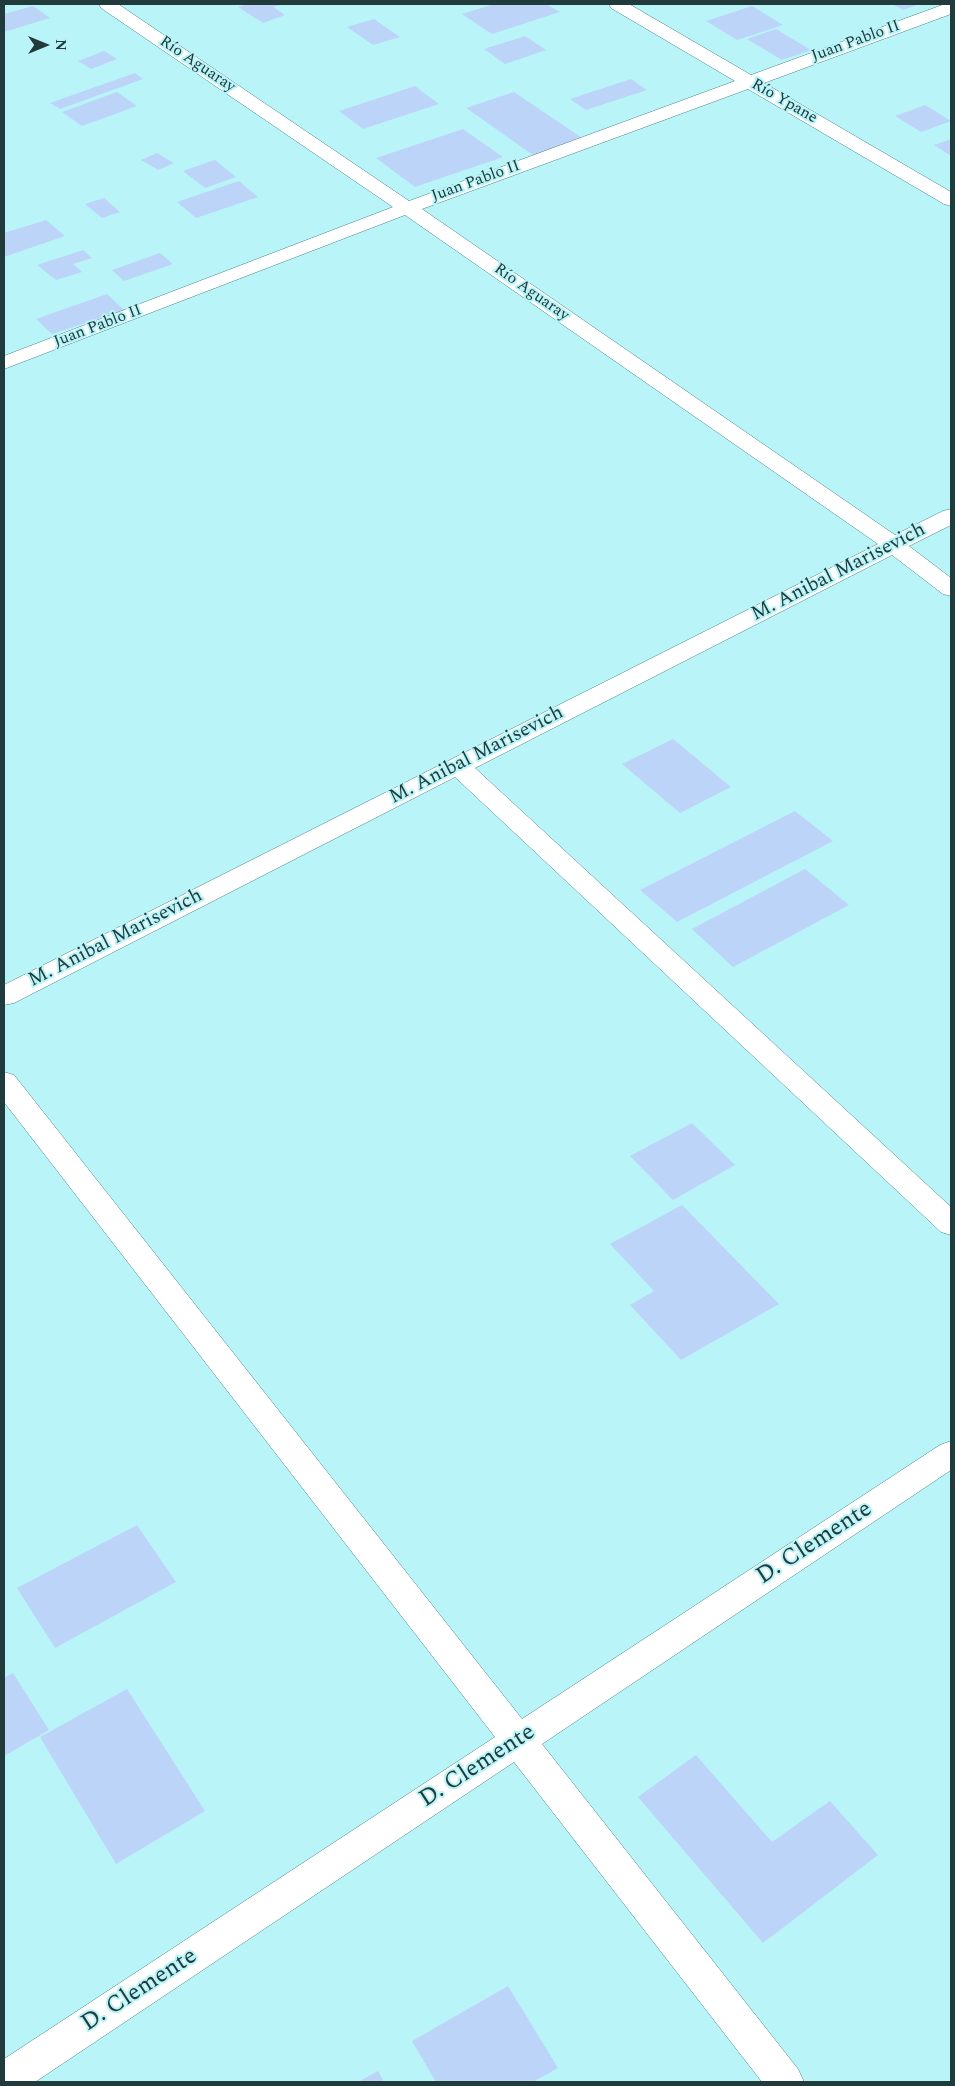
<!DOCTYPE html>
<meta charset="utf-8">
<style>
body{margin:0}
#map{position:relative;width:955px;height:2086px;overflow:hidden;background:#b9f4f8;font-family:Spectral,serif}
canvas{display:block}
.frame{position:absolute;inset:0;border:5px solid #213a3b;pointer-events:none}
.north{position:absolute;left:20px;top:20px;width:50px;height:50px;-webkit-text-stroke:4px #b9f4f8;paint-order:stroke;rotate:90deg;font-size:14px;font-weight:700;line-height:20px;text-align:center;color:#213a3b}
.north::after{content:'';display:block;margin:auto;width:18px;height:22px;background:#213a3b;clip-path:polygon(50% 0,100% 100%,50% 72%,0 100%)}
</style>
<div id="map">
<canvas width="955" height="2086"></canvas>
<div class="frame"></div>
<div class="north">N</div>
</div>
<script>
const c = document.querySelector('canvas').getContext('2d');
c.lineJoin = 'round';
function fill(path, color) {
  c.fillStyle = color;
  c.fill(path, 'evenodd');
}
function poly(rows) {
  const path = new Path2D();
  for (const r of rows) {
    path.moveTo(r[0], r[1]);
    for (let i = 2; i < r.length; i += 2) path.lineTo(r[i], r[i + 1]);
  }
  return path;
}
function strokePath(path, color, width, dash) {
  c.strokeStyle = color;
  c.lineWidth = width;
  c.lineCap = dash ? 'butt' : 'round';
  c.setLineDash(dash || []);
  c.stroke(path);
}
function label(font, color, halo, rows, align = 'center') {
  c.font = font + ' Spectral,serif';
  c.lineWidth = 4;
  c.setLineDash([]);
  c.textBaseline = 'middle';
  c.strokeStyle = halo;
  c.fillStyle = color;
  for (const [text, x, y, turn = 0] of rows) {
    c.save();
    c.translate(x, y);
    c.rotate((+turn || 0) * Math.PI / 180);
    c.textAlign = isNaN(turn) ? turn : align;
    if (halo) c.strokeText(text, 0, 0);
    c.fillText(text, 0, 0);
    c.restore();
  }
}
const building = poly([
 [248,4,284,4,273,7,285,15,263,23,238,7],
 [494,4,546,4,560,12,492,34,462,14],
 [892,4,920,4,903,10],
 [33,6,50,18,4,32,4,14],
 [752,6,783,25,737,40,706,21],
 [374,19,400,37,373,45,347,27],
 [776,29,811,50,782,60,747,39],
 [525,36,546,50,505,64,484,49],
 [104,51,117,59,91,69,78,61],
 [135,73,143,79,60,109,50,103],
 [631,79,647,90,586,110,570,99],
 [415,86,439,104,363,129,339,111],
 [117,92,137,106,82,126,62,112],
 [514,92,585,140,536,157,466,108],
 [925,105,951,121,921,132,895,116],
 [463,129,503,157,415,187,376,158],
 [951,139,951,156,934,145],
 [157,153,174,163,158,170,141,160],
 [215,160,236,177,205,188,183,171],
 [239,181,258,197,196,218,177,202],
 [104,198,120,212,102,218,85,204],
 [46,220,65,236,4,257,4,233],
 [83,250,92,258,73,264,82,272,56,280,37,265],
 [160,253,173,264,124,281,112,270],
 [107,294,124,310,52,334,36,319],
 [673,739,731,787,680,813,622,764],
 [795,811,833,841,677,922,640,890],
 [805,869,849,905,733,967,692,929],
 [692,1123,735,1165,673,1200,630,1156],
 [682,1205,779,1304,681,1360,630,1305,654,1291,610,1244],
 [137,1525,176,1582,55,1648,17,1588],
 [13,1673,49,1730,4,1756,4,1678],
 [127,1689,205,1811,116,1864,40,1737],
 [696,1755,772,1842,830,1801,878,1855,763,1943,638,1797],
 [508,1986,558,2068,533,2082,436,2082,412,2041],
 [378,2071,384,2082,358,2082]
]);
const minor = poly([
 [99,4,118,4,409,201,735,81,611,8,609,4,629,4,751,75,945,4,951,4,951,14,764,83,951,192,951,206,944,204,748,89,422,209,895,535,943,511,951,509,951,525,909,546,951,578,951,596,943,594,892,555,475,768,951,1207,951,1235,941,1232,455,777,14,1003,4,1005,4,985,878,544,405,215,4,369,4,356,393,207,101,8,99,4],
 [4,1072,14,1075,522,1719,940,1445,951,1441,951,1470,542,1744,798,2069,804,2082,762,2082,514,1762,35,2082,4,2082,4,2059,495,1737,4,1102,4,1072]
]);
const farStreetnames = [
 ["Juan Pablo II",856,42,-20],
 ["Río Aguaray",197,65,34],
 ["Río Ypane",784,102,30],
 ["Juan Pablo II",476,182,-20],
 ["Río Aguaray",531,293,35],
 ["Juan Pablo II",98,327,-21]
];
const streetNames = [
 ["M. Anibal Marisevich",839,573,-27],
 ["M. Anibal Marisevich",477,756,-27],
 ["M. Anibal Marisevich",116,939,-27]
];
const nearStreetnames = [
 ["D. Clemente",815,1544,-33],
 ["D. Clemente",478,1767,-33],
 ["D. Clemente",140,1991,-33]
];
fill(building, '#bdd4f9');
strokePath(minor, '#488285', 1);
fill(minor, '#fff');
label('16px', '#213a3b', '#b9f4f8', farStreetnames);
label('20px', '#213a3b', '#b9f4f8', streetNames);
label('24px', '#213a3b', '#b9f4f8', nearStreetnames);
</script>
